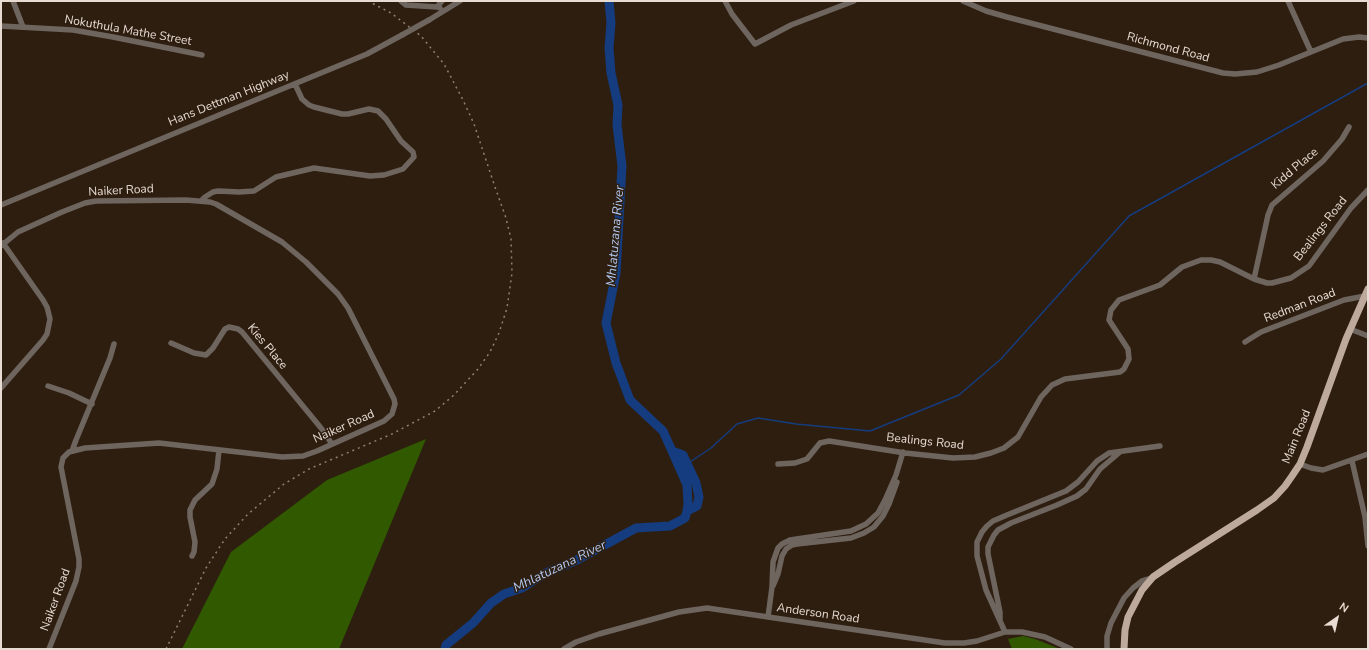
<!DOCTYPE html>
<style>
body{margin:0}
#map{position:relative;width:1369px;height:650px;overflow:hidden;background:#2e1e10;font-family:"Nunito Sans",sans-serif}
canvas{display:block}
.frame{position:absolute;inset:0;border:2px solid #e7dbd2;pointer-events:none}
.north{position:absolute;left:1317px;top:598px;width:40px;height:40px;-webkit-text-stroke:3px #2e1e10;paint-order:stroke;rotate:34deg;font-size:11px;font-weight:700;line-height:16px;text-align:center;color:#e7dbd2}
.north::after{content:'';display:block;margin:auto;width:14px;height:18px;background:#e7dbd2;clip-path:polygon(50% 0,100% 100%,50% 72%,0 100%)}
</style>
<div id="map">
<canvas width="1369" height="650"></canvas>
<div class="frame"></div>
<div class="north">N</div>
</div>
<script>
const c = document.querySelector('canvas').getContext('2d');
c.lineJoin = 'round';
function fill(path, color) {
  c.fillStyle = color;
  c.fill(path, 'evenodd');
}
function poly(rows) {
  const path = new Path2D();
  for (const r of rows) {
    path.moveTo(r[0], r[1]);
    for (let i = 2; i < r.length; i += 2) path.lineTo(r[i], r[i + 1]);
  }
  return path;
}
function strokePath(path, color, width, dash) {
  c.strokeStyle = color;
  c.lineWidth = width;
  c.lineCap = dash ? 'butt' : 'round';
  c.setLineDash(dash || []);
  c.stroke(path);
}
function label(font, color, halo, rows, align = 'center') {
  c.font = font + ' "Nunito Sans",sans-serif';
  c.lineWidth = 3;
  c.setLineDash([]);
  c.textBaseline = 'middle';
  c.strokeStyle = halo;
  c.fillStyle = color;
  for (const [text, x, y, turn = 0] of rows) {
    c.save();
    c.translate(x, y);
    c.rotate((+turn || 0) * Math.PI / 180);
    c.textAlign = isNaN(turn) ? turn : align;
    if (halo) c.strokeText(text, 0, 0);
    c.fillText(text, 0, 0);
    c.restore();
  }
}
const forest = poly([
 [426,439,339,649,182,649,231,552,327,480],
 [1023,636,1035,639,1060,649,1012,649,1008,639]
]);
const stream = poly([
 [687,464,711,448,737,424,758,418,796,424,870,431,959,395,1001,359,1129,216,1368,83]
]);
const river = poly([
 [672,451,687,485,688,504,687,511],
 [445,649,446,645,473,623,491,603,504,594,522,588,546,573,577,560,636,528,670,526,685,518,687,511,697,506,699,497,696,483,683,455,672,451,663,431,630,400,616,363,606,323,616,273,622,166,617,125,618,105,611,73,609,48,611,23,609,1]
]);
const minor = poly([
 [13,1,23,27],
 [401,1,406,5,437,7],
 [725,1,732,14,755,44,791,25,854,1],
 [963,1,986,11,1007,17,1223,73,1235,74,1257,72,1279,65,1343,39,1359,37,1368,38],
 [1288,1,1311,52],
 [440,8,437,7,442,1],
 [429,20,460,1],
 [1,26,73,30,113,37,202,55],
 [201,201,205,197,213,192,218,191,239,192,254,191,276,177,314,168,370,176,384,175,403,169,414,157,413,152,401,141,386,119,378,111,369,109,348,114,342,114,314,107,309,105,302,99,295,84],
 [1,205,367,54,402,35],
 [1,246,18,232,62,212,85,203,96,201,186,200,210,202,216,204,282,242,306,262,338,294,348,308,394,399,395,404,392,414,384,421,317,451,303,456,282,457,159,443,85,448,69,452,63,458,61,467,79,559,79,567,76,581,49,649],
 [1254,279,1268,215,1272,205,1323,161,1342,139,1349,127],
 [1350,329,1368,336],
 [1245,342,1261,332,1344,300,1365,296],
 [171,343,194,353,206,355,213,348,225,329,229,327,238,329,242,332,321,428,332,444],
 [48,386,69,393,92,404],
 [1,388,43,340,47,334,50,319,47,307,43,300,3,243],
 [72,451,76,440,110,358,114,344],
 [1352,461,1365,517,1368,546],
 [778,464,795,463,807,459,820,443,829,441,905,453,953,458,975,457,991,453,1004,448,1018,437,1041,397,1052,385,1065,379,1120,372,1124,369,1129,359,1128,349,1109,320,1111,310,1119,300,1160,285,1182,267,1201,260,1211,260,1220,262,1254,279,1267,283,1272,283,1291,278,1309,266,1351,208,1368,190],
 [1300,464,1311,468,1323,470,1368,454],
 [192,556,194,552,195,542,190,517,190,510,195,500,212,484,217,469,219,450],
 [773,586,778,574,782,556,786,549,792,545,797,544,851,538,864,533,874,527,883,516,889,504,897,482],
 [768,617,772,587,773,562,778,548,782,544,790,540,851,531,866,524,878,513,885,500,896,475,903,452],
 [1000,621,1000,612,988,554,988,547,994,535,998,530,1011,523,1057,505,1077,496,1086,489,1100,469,1120,452],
 [1005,632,986,590,977,556,977,542,982,532,987,526,993,521,1007,515,1066,491,1078,482,1097,461,1109,453,1160,446],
 [564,649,576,642,599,634,679,612,707,608,945,643,964,643,977,641,1005,632,1022,632,1045,637,1071,649],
 [1107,649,1107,636,1111,623,1124,598,1133,588,1142,581,1152,578]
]);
const major = poly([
 [1124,649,1125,630,1128,617,1142,590,1153,577,1175,562,1257,510,1274,498,1285,486,1292,476,1300,464,1307,447,1346,339,1368,289]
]);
const rail = poly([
 [166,649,206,568,225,539,248,514,284,484,309,469,392,434,435,411,454,395,478,369,490,352,499,333,507,308,512,273,511,239,506,218,495,187,474,124,463,100,444,64,421,36,391,13,368,1]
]);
const minorBridge = poly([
 [402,35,429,20]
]);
const streetNames = [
 ["Nokuthula Mathe Street",128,31,10],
 ["Richmond Road",1168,48,15],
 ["Hans Dettman Highway",229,99,-22],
 ["Kidd Place",1295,169,-40],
 ["Naiker Road",121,191,-3],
 ["Bealings Road",1321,229,-52],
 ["Redman Road",1300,306,-21],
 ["Kies Place",267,347,50],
 ["Naiker Road",344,427,-24],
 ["Main Road",1297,437,-68],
 ["Bealings Road",925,442,6],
 ["Naiker Road",56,600,-70],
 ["Anderson Road",818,614,8]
];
const waterNames = [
 ["Mhlatuzana River",616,236,-85],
 ["Mhlatuzana River",560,567,-26]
];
fill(forest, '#315a00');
strokePath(stream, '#153c7e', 1.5);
strokePath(river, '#153c7e', 9);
strokePath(minor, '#6f655f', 5.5);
strokePath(major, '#bea99d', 7);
strokePath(rail, '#8e8074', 1.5, [2, 4]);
strokePath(minorBridge, '#6f655f', 5.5);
label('12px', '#e7dbd2', '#2e1e10', streetNames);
label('italic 13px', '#b2caf1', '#2e1e10', waterNames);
</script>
